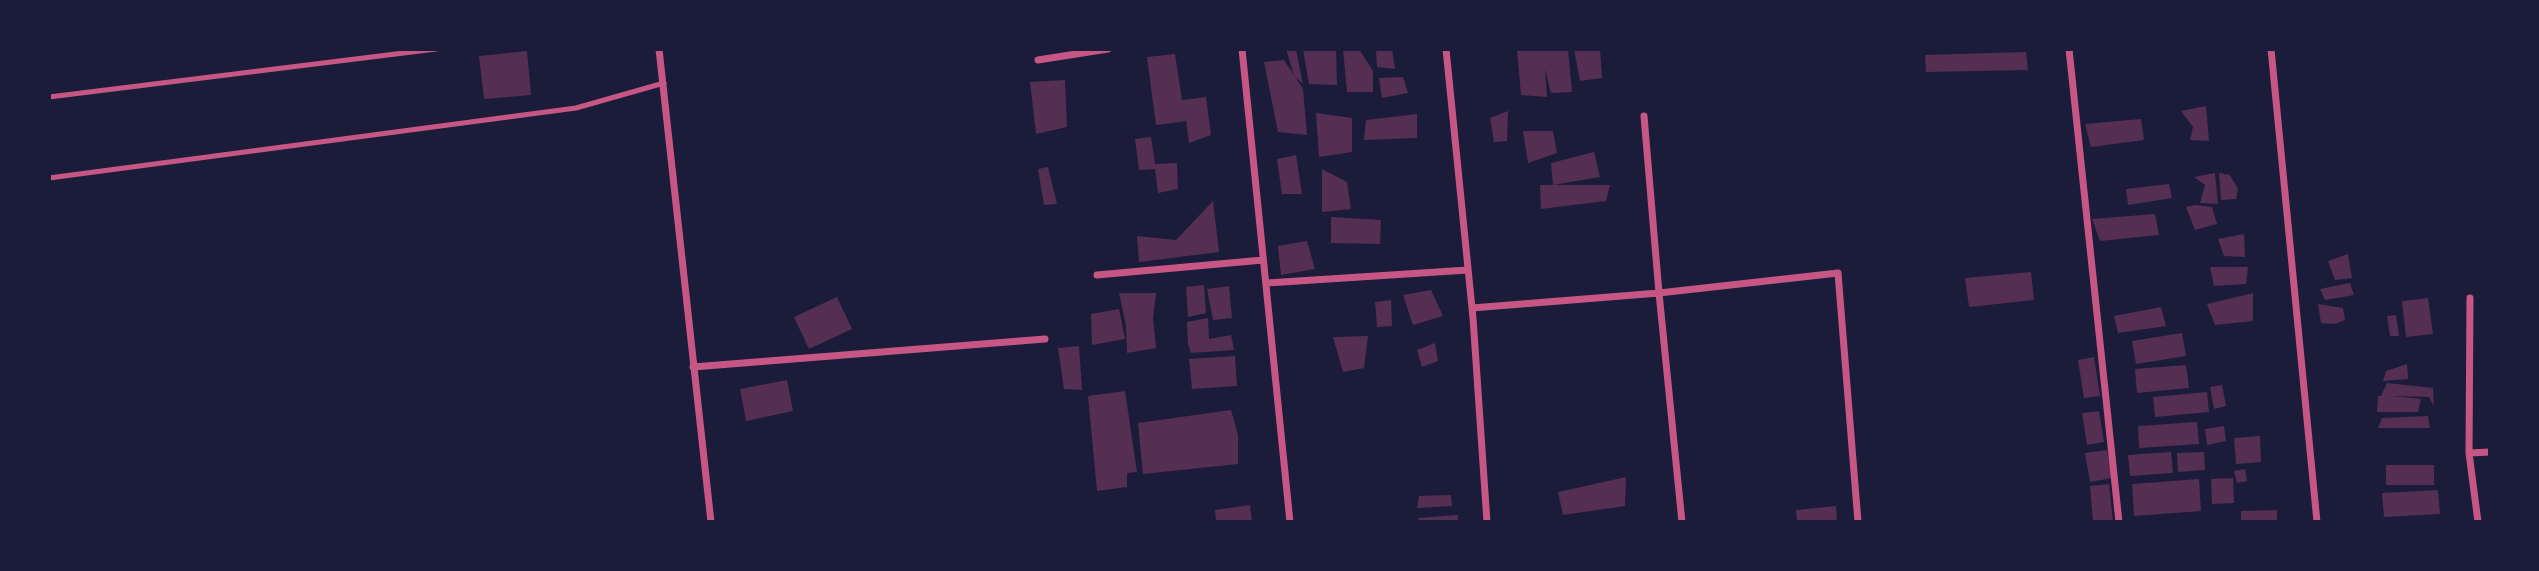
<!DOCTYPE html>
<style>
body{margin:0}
#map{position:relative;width:2539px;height:571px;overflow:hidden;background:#1b1b3a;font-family:"Libre Baskerville",serif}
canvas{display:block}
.frame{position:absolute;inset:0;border:51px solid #1b1b3a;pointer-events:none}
</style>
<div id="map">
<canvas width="2539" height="571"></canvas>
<div class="frame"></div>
</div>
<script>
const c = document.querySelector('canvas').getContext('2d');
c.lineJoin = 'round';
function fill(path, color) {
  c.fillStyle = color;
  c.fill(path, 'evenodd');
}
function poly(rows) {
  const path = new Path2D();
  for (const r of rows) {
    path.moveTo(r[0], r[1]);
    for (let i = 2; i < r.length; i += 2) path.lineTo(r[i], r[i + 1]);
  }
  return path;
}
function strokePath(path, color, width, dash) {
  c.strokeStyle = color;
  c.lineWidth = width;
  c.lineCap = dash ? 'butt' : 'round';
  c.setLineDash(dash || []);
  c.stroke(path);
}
const building = poly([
 [1286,49,1296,50,1303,84,1294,76],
 [1303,49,1336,49,1337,85,1309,84],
 [1343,49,1359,49,1373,71,1373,92,1347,92],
 [1376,49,1392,49,1395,69,1377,67],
 [1517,49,1568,49,1572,92,1551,93,1545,69,1547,97,1521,95],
 [1574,49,1600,49,1602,78,1580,81],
 [527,51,531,95,484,99,479,56],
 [2026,52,2028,70,1926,72,1925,55],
 [1175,54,1182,100,1206,97,1211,135,1189,143,1186,121,1156,125,1147,57],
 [1284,60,1303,89,1307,135,1278,132,1264,62],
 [1403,77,1408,93,1382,98,1379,78],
 [1065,80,1067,127,1036,134,1030,82],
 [2206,106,2209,141,2190,140,2193,127,2181,111],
 [1508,111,1507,141,1494,142,1490,118],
 [1316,113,1352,118,1352,152,1319,157],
 [1417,114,1417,138,1364,140,1366,120],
 [2141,119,2144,140,2091,147,2085,124],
 [1523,131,1553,131,1557,153,1528,163],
 [1151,137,1155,164,1177,163,1178,189,1158,193,1155,169,1139,170,1135,139],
 [1594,152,1600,177,1553,185,1610,185,1606,201,1541,209,1540,185,1553,185,1551,163],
 [1296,155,1302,194,1282,194,1277,159],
 [1048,167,1057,204,1044,205,1038,169],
 [1322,169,1347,182,1351,209,1322,212],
 [2215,173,2218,204,2200,203,2205,185,2194,177],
 [2219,173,2230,175,2238,189,2236,199,2221,200],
 [2169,184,2172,198,2128,205,2126,189],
 [1213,201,1219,252,1139,262,1137,236,1176,240],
 [2195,205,2212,207,2217,224,2195,230,2186,207],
 [2155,214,2159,235,2100,241,2092,219],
 [1331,217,1381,220,1380,244,1331,243],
 [2244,234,2245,257,2224,256,2218,239],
 [1307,241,1315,269,1281,275,1278,246],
 [2348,254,2352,278,2335,280,2328,261],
 [2210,267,2248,267,2246,284,2214,286],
 [2031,272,2034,300,1969,307,1965,278],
 [2350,283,2354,295,2325,300,2320,289],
 [1204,285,1206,313,1188,317,1186,287],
 [1229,286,1232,318,1213,320,1207,289],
 [1431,290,1443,316,1413,325,1403,295],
 [1119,293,1156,293,1153,318,1156,348,1127,353,1126,325],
 [2253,293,2253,321,2215,325,2207,304],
 [837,297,852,329,809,349,794,317],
 [2428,298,2433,334,2406,337,2402,301],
 [1391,300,1392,326,1377,327,1375,302],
 [2318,304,2343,308,2345,320,2335,324,2321,323],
 [2161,307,2166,326,2118,333,2114,316],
 [1119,309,1125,339,1092,345,1091,314],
 [2396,315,2399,336,2390,336,2387,316],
 [1208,318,1209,339,1231,335,1234,350,1191,353,1188,344,1187,322],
 [2182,333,2186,356,2136,364,2132,341],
 [1368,336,1364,368,1343,372,1333,337],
 [1435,343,1438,361,1422,367,1417,350],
 [1079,346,1082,390,1064,389,1058,348],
 [1235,356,1237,386,1192,389,1189,359],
 [2094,357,2100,396,2084,398,2078,360],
 [2407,364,2408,379,2383,381,2386,371],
 [2186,365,2189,388,2137,393,2135,369],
 [787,380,793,411,746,421,740,389],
 [2387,383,2433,388,2434,406,2429,397,2392,396,2421,399,2418,412,2377,412,2378,396,2381,396],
 [2222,385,2226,406,2214,409,2210,387],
 [1125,391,1137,472,1127,473,1127,487,1097,491,1088,396],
 [2207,392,2209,412,2155,417,2153,397],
 [1231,410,1238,435,1238,464,1143,474,1138,423],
 [2099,411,2104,442,2087,445,2082,413],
 [2428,416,2430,428,2378,428,2382,418],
 [2197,422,2199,444,2139,448,2138,426],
 [2224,426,2226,441,2207,445,2205,429],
 [2260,436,2261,462,2236,464,2234,438],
 [2107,450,2112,478,2090,482,2085,453],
 [2171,452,2173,473,2130,476,2128,455],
 [2204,452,2205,470,2178,472,2177,453],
 [2386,465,2434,465,2434,485,2386,485],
 [2245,469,2247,481,2237,483,2234,471],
 [1626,477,1625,506,1563,515,1558,492],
 [2233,478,2234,503,2212,504,2211,479],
 [2199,479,2201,511,2134,516,2132,484],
 [2109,484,2113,522,2093,522,2090,486],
 [2438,490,2440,514,2384,517,2382,493],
 [1451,495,1452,506,1417,508,1419,496],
 [1250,505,1252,522,1216,522,1215,510],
 [1836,506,1837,522,1797,522,1796,510],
 [2277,510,2277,522,2241,522,2241,511],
 [1458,515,1458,522,1419,522,1418,518]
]);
const service = poly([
 [49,97,436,49],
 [49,178,576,108,664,83]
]);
const minor = poly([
 [659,49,711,522],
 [1242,49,1290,522],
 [1446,49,1473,318,1487,522],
 [2069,49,2119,522],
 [2271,49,2317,522],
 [1038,60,1108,49],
 [1644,116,1659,293,1682,522],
 [1097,275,1263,260],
 [1267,283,1468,270],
 [2470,298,2469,453,2478,522],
 [1472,308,1659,293,1838,273,1858,522],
 [693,367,1045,339],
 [2469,453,2490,452]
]);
fill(building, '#542f53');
strokePath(service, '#c65784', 5);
strokePath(minor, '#c65784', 7);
</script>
